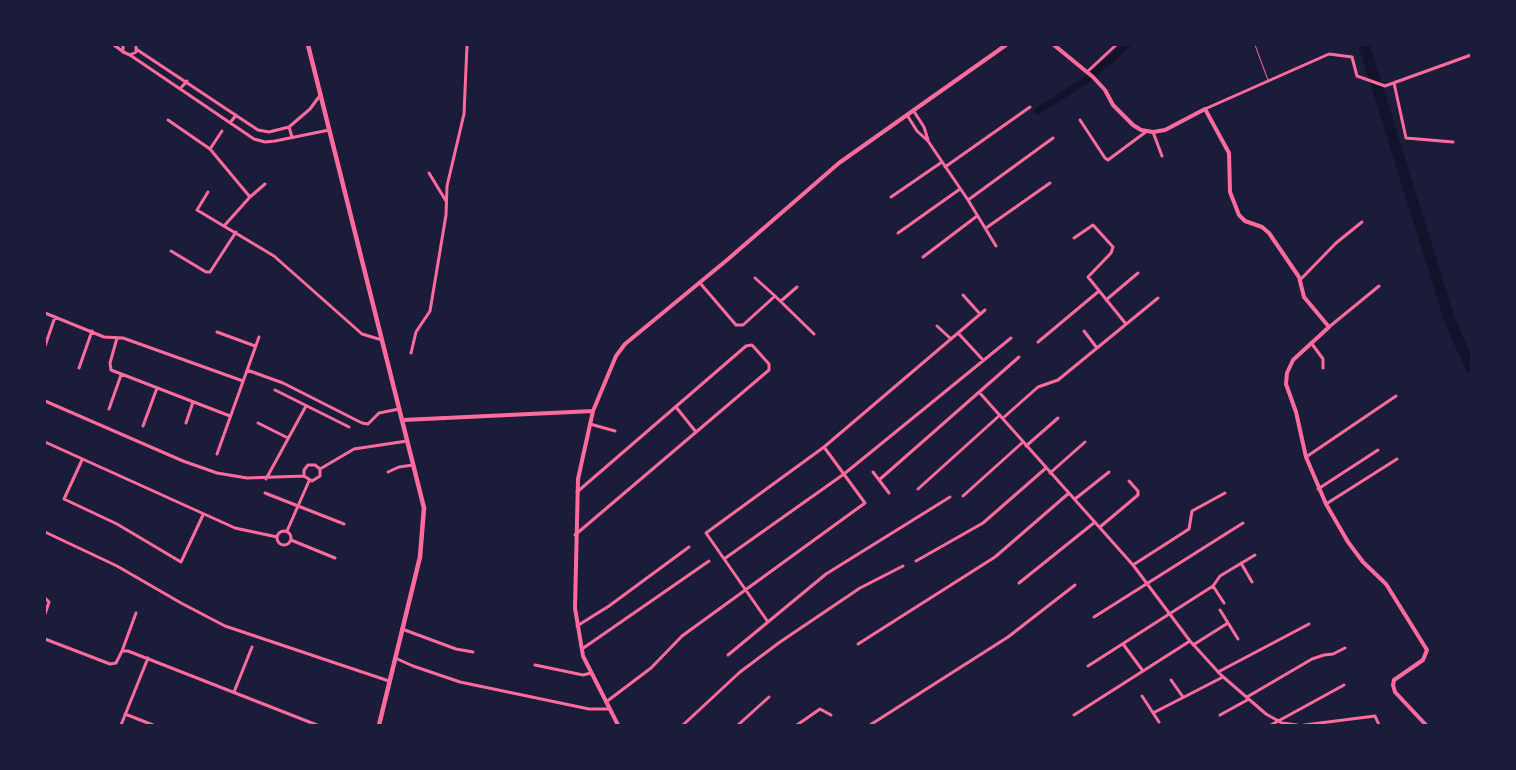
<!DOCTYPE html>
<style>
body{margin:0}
#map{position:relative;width:1516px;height:770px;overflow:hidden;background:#1b1b3a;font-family:"Work Sans",sans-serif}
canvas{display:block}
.frame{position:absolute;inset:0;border:46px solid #1b1b3a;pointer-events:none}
</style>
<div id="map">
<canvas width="1516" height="770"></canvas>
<div class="frame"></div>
</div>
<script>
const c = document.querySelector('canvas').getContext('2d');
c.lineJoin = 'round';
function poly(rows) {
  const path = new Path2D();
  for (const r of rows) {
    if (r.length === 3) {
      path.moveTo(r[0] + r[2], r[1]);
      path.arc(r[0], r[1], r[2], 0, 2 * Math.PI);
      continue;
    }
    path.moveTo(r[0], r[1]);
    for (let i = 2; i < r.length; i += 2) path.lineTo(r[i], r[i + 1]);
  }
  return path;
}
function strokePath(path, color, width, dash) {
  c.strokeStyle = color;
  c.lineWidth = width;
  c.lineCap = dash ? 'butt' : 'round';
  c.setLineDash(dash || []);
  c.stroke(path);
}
const canal = poly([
 [1038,111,1086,80,1127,45]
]);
const river = poly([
 [1364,45,1450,321,1471,368]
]);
const service = poly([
 [1255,45,1268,80]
]);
const minor = poly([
 [114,45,122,51],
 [123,45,123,52,130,55,136,52,136,45],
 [136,49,258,130,269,132,289,127,310,109,321,94],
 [130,55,254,139,265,142,275,141,329,130],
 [1087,72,1116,45],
 [1394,83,1406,138,1453,142],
 [180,89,187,81],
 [1205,109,1329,54,1352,57,1357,76,1385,86,1471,55],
 [913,110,924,127,928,140],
 [907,115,917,131,928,141,968,200,1053,138],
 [168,120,210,149,250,197],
 [1080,120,1105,158,1108,160,1147,131],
 [230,123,236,115],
 [289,127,292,137],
 [1153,132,1162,156],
 [210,149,222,131],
 [945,167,1030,107],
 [429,173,446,201],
 [208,192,197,210,274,256,362,334,382,340],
 [891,197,942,162],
 [968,200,996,246],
 [224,226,250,197,265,184],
 [986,228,1050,183],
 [898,233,960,189],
 [1074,238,1093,225,1113,247,1111,253,1088,277,1126,324],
 [171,251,206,272,210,272,236,232],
 [923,257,977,216],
 [755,278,775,296],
 [1300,280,1336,243,1362,222],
 [700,283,736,325,743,325,775,296,814,334],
 [963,295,980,314],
 [1106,300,1138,273],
 [781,301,797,287],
 [45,313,104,337,123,338,243,381],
 [937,326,951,339],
 [1329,327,1379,286],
 [1084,331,1097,348],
 [217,332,255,346],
 [958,333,983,360],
 [117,338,110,363,111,370,230,416],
 [1038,342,1099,291],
 [1312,344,1323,359,1323,368],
 [45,346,55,317],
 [411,353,416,332,430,311,446,215,447,186,464,114,467,45],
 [79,368,92,331],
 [247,370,283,383,362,423,368,424,379,413,399,409],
 [275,390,349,427],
 [979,392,1133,565,1190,641,1221,675,1266,714,1282,723,1297,725],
 [45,401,183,461,217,473,247,478,304,476,312,481,320,476,320,469,315,465,308,465,304,470,304,476],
 [676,407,696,432],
 [109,409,121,375],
 [1003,418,1038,387,1058,380,1158,298],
 [186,423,193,402],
 [258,423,288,438],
 [590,424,615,431],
 [143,426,157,388],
 [45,442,235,528,277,537],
 [1026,446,1058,418],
 [217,454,259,337],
 [1306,457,1396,396],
 [82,460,64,499,117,524,181,562,203,515],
 [320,469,354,449,407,441],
 [388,472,399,467,413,465],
 [873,472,889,493],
 [1050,473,1085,442],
 [266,479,306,406],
 [879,480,1019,357],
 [918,489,1000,415],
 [1318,489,1378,450],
 [265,493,344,524],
 [963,496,1023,442],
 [1075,499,1109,472],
 [1326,504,1397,459],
 [1100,527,1138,495,1138,491,1129,481],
 [284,538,7],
 [287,531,309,481],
 [45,532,117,566,181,603,225,626,389,681],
 [575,535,769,370,769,364,752,345,746,346,577,492],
 [291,540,335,558],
 [724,559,844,474,1011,338],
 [916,561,983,523,1046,468],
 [1241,563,1252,582],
 [1133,565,1189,529,1192,511,1225,493],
 [1019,583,1095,522],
 [1213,586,1224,603],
 [45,598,49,602,45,614],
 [1220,610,1238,639],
 [1094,617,1243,523],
 [768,622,706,533,824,447,985,310],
 [577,626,609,606,689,547],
 [402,629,456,649,473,652],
 [45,639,110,664,116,663,122,651,128,651,317,725],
 [858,644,995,557,1069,493],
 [1123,644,1143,671],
 [1193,645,1228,623],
 [582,649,709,561],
 [122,651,136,613],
 [728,655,826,574,950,497],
 [395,658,413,666,460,682,589,709,609,709],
 [535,665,583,675,591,673],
 [1088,666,1213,586,1220,576,1255,555],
 [1218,672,1309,624],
 [1171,680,1183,697],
 [234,692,252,647],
 [1142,696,1159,722],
 [1247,697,1312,659,1324,655,1333,654,1345,648],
 [606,702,651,668,682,636,865,503,824,447],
 [1153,713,1223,677],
 [125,714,153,725],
 [1074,715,1190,641],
 [1220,715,1249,699],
 [121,725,148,658],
 [683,725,740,672,780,642,860,588,903,566],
 [738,725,769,697],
 [797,725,820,709,831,715],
 [870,725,1008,637,1075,585],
 [1271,725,1344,685],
 [1304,725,1375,716,1379,725]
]);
const tertiary = poly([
 [1054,45,1093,77,1105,90,1113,105,1133,125,1141,130,1153,132,1165,130,1205,109,1229,153,1230,192,1239,215,1245,221,1262,227,1269,233,1299,277,1304,297,1329,327,1293,360,1287,373,1286,384,1296,412,1306,457,1326,504,1348,542,1363,562,1386,584,1427,650,1423,660,1394,680,1393,685,1395,692,1426,725],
 [403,420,593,411],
 [618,725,583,656,575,608,578,479,593,411,616,356,625,344,727,260,839,163,1006,45]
]);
const secondary = poly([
 [308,45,424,508,420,557,379,725]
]);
strokePath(canal, '#12122b', 7);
strokePath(river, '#12122b', 11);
strokePath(service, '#ff6b9d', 1);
strokePath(minor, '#ff6b9d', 3);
strokePath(tertiary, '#ff6b9d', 4);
strokePath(secondary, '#ff6b9d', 4.5);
</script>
